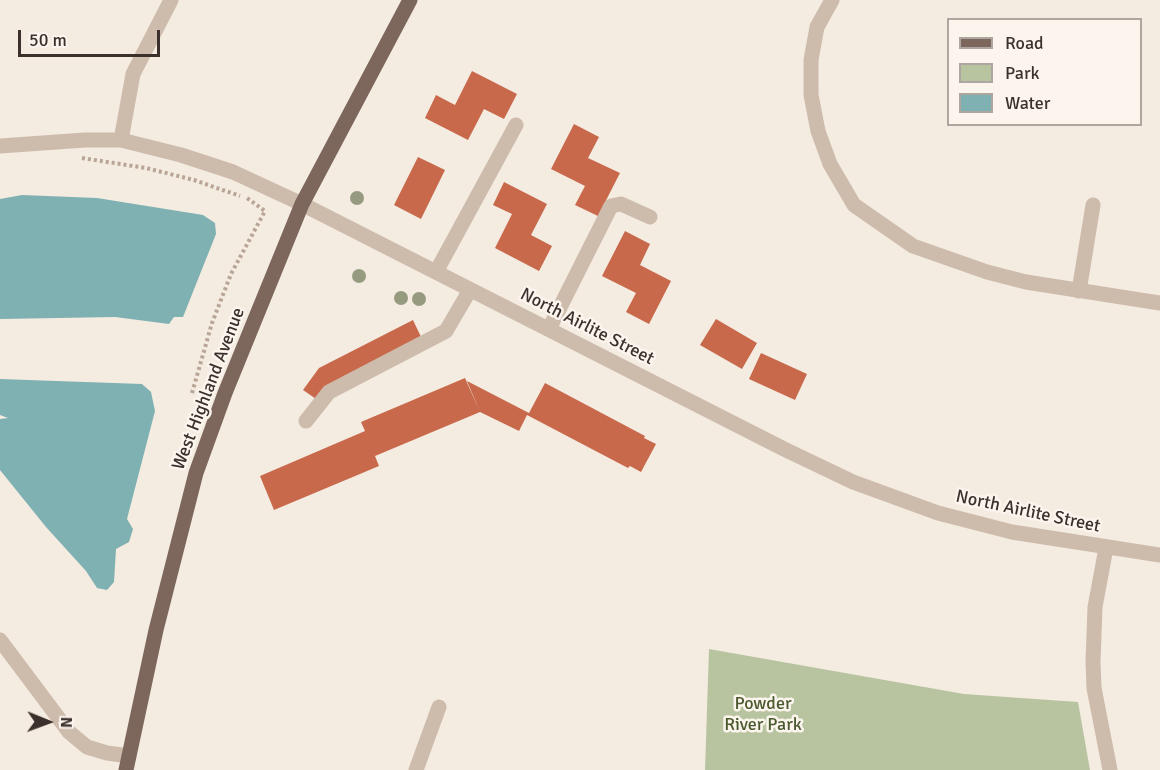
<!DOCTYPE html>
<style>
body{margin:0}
#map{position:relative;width:1160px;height:770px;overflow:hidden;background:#f4ebe1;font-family:Signika,sans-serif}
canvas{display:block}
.legend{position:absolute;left:947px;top:18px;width:195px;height:108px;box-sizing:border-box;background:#fbf5ee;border:2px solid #aea6a0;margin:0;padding:8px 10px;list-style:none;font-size:18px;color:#3b302b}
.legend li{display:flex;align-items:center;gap:12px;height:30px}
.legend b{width:30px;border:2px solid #aea6a0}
.north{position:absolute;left:18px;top:692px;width:60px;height:60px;-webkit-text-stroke:4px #fbf5ee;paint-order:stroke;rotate:91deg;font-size:16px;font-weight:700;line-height:24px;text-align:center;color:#3b302b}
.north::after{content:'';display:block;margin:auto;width:21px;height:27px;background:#3b302b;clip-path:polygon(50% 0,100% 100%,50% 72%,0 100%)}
.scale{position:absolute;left:18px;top:30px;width:142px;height:27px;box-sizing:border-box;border:3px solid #3b302b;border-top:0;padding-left:8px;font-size:18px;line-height:21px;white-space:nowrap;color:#3b302b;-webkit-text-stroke:4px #fbf5ee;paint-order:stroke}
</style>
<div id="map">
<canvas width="1160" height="770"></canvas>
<ul class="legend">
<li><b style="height:8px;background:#7d675c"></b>Road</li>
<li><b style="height:16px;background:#b8c4a0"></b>Park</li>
<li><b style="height:16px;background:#7fb0b2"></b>Water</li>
</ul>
<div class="north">N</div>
<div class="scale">50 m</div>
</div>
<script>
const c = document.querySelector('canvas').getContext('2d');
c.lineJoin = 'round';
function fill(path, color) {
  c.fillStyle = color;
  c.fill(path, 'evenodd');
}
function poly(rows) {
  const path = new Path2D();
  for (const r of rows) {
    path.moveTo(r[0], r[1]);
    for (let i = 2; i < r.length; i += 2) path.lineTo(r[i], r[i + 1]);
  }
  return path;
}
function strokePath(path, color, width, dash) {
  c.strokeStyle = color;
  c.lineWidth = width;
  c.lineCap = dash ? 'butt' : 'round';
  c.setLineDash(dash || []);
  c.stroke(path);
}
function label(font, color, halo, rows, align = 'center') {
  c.font = font + ' Signika,sans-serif';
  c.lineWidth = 5;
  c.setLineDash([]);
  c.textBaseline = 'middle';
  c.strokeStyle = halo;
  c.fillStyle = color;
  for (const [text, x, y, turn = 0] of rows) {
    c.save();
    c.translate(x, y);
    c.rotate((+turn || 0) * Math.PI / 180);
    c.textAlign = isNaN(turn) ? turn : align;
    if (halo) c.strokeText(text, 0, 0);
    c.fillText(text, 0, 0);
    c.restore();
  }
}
const green = poly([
 [709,649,964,694,1078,702,1090,770,705,770]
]);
const water = poly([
 [22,195,97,198,203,215,215,223,216,234,183,317,174,317,169,324,115,317,0,319,0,199],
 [0,379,142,384,151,392,155,411,127,519,133,529,129,542,116,549,114,582,107,590,97,588,86,571,46,527,0,470,0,419,8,418,0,415]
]);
const building = poly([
 [472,71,517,94,504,119,484,109,468,140,425,118,436,95,455,105],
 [574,124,599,137,588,158,620,173,598,216,575,205,585,186,551,169],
 [418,157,445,170,421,219,394,205],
 [504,182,547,204,531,235,552,246,539,271,495,248,512,214,493,205],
 [625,231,650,244,640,265,671,281,649,324,626,312,636,293,602,276],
 [716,319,757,343,742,369,700,345],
 [413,320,422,339,319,401,303,390,319,368],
 [761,353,807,374,795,400,749,379],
 [465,378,480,412,375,456,379,466,274,510,260,476,365,431,361,422],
 [467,381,529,413,545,383,645,436,644,438,656,444,641,472,630,466,628,468,527,415,519,431,480,412]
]);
const path = poly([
 [82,158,146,168,194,180,240,196],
 [192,393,212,323,231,274,265,211,247,198]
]);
const minor = poly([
 [832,0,817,27,811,60,811,95,818,131,830,164,854,205,913,246,987,272,1026,282,1160,303],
 [121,140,133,74,171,0],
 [0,146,85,140,121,140,181,155,233,172,302,204,784,449,853,482,938,513,1012,532,1160,555],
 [436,272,516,125],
 [1079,291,1093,205],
 [549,329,611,206,621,204,650,217],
 [306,421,329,392,446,331,470,290],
 [1106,548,1095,607,1093,662,1094,688,1110,770],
 [0,640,69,732,87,747,107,753,129,756],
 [416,770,439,707]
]);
const major = poly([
 [126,770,156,630,196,473,225,393,302,204,410,0]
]);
const trees = [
 [357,198],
 [359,276],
 [401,298],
 [419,299]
];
const streetNames = [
 ["North Airlite Street",587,327,27],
 ["West Highland Avenue",209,389,-69],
 ["North Airlite Street",1028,512,12]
];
const parkNames = [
 ["Powder",763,704],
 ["River Park",763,725]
];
fill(green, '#b8c4a0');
fill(water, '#7fb0b2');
fill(building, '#c8694b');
strokePath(path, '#b9a596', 4, [3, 3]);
strokePath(minor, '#cdbbac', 15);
strokePath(major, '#7d675c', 15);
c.fillStyle = '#969b7f';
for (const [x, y] of trees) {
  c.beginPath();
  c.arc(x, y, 7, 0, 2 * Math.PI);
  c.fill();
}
label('18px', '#3b302b', '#fbf5ee', streetNames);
label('18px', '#4a5a2e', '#fbf5ee', parkNames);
</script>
